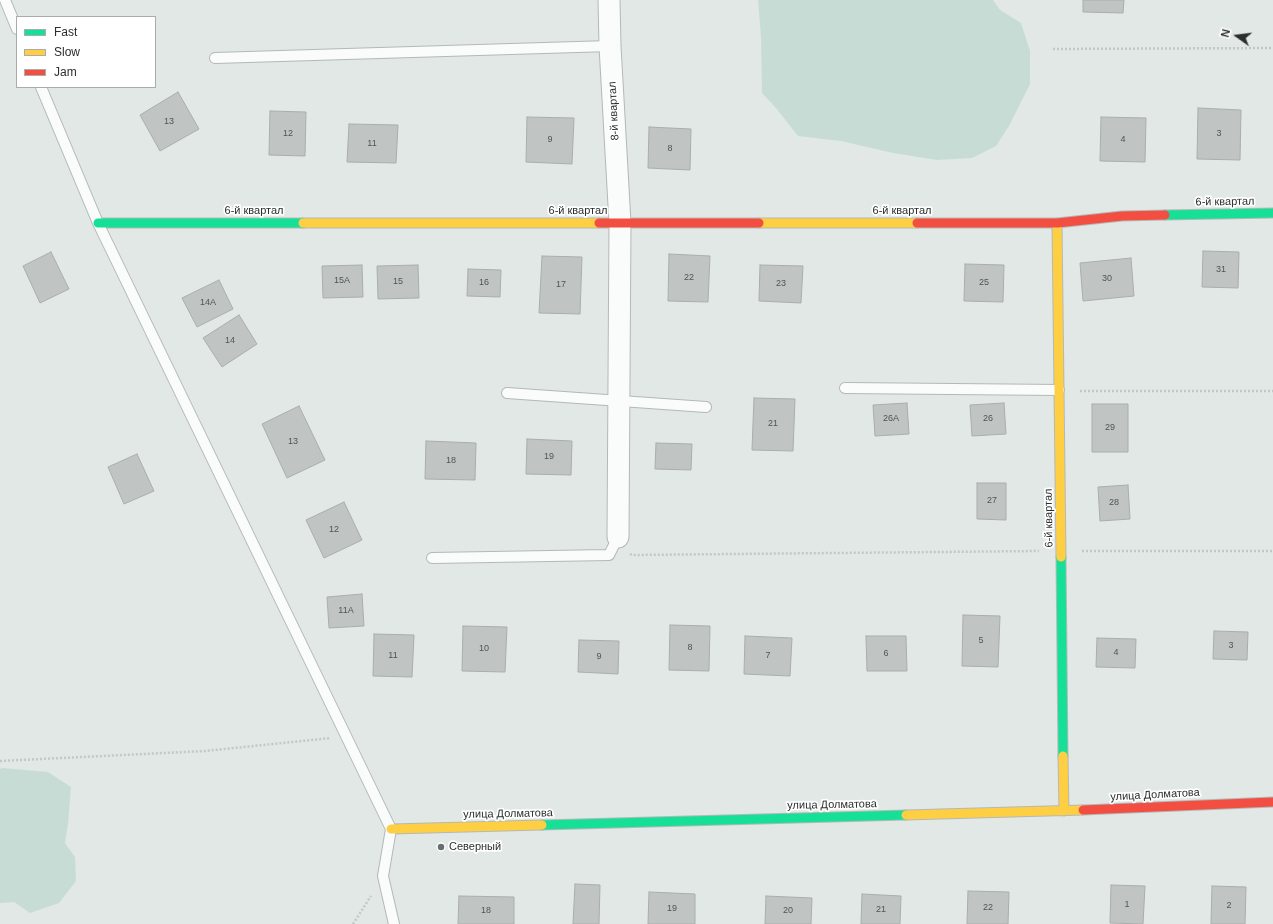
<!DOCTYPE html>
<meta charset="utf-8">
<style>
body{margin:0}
#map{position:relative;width:1273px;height:924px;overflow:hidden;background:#e1e8e6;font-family:Arial,sans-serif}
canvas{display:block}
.legend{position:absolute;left:16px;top:16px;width:140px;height:72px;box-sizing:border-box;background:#fff;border:1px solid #aaabab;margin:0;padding:5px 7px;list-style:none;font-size:12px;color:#2a2e2d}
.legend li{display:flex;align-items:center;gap:8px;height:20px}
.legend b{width:20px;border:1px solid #aaabab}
.north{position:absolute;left:1217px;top:16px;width:40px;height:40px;-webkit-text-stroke:3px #fff;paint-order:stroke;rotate:284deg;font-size:11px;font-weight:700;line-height:16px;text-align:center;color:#2a2e2d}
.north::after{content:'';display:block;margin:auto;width:14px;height:18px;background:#2a2e2d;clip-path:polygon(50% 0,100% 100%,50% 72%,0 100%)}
</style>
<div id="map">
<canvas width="1273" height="924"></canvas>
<ul class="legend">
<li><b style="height:5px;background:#16e098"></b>Fast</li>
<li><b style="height:5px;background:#ffcf43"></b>Slow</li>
<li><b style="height:5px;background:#f24e42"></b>Jam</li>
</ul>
<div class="north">N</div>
</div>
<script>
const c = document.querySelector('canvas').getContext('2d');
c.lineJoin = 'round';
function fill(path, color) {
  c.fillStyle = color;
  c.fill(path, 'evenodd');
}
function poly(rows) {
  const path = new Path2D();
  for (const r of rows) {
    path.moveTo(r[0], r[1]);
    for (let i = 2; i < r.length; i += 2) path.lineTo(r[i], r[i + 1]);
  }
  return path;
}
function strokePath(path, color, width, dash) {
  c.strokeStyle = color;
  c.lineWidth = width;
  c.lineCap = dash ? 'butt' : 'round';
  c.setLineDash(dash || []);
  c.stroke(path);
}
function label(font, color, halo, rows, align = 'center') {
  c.font = font + ' Arial,sans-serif';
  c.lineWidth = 3.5;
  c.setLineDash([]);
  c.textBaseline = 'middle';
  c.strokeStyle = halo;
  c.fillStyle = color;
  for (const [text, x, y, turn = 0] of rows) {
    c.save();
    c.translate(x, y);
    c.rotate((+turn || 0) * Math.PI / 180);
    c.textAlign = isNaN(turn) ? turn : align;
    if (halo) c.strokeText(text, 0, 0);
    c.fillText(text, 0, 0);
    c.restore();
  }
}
const green = poly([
 [758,0,993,0,1000,10,1021,23,1030,51,1030,84,1009,126,996,146,972,158,937,160,893,153,841,141,798,136,776,108,762,93,761,37],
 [3,768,48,772,71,787,68,824,65,843,75,857,76,881,59,903,30,913,14,902,0,903,0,769]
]);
const building = poly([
 [1083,0,1124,0,1123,13,1083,12,1083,0],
 [178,92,199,129,160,151,140,115,178,92],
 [1198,108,1241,110,1240,160,1197,159,1198,108],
 [270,111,306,112,305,156,269,155,270,111],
 [527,117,574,118,572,164,526,162,527,117],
 [1101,117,1146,118,1145,162,1100,161,1101,117],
 [349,124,398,125,396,163,347,162,349,124],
 [649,127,691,129,690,170,648,168,649,127],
 [1203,251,1239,252,1238,288,1202,287,1203,251],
 [51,252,69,289,40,303,23,266,51,252],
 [669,254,710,256,708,302,668,301,669,254],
 [542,256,582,257,580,314,539,313,542,256],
 [1131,258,1134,296,1083,301,1080,263,1131,258],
 [965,264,1004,265,1003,302,964,301,965,264],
 [362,265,363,297,323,298,322,266,362,265],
 [418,265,419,298,378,299,377,266,418,265],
 [760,265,803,266,801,303,759,301,760,265],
 [468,269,501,270,500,297,467,296,468,269],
 [219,280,233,309,197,327,182,298,219,280],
 [239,315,257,344,222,367,203,338,239,315],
 [754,398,795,399,793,451,752,450,754,398],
 [907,403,909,434,875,436,873,405,907,403],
 [1004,403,1006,434,972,436,970,405,1004,403],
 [1092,404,1128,404,1128,452,1092,452,1092,404],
 [299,406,325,460,287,478,262,424,299,406],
 [527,439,572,441,571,475,526,474,527,439],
 [426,441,476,443,475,480,425,479,426,441],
 [656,443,692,444,691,470,655,469,656,443],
 [137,454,154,491,124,504,108,467,137,454],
 [977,483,1006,483,1006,520,977,519,977,483],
 [1128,485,1130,519,1100,521,1098,487,1128,485],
 [344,502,362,540,324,558,306,520,344,502],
 [362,594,364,626,329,628,327,597,362,594],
 [963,615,1000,616,998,667,962,666,963,615],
 [670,625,710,626,709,671,669,670,670,625],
 [463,626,507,627,505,672,462,671,463,626],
 [1214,631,1248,632,1247,660,1213,659,1214,631],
 [374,634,414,635,412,677,373,676,374,634],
 [745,636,792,638,790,676,744,674,745,636],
 [866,636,906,636,907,671,867,671,866,636],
 [1097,638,1136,639,1135,668,1096,667,1097,638],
 [579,640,619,641,618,674,578,672,579,640],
 [575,884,600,885,599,924,573,924,575,884],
 [1111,885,1145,886,1143,924,1110,923,1111,885],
 [1212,886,1246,887,1245,924,1211,924,1212,886],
 [968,891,1009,892,1008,924,967,924,968,891],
 [649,892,695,894,695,924,648,924,649,892],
 [862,894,901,896,900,924,861,924,862,894],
 [459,896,514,897,514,924,458,924,459,896],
 [766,896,812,898,811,924,765,924,766,896]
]);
const path = poly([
 [1053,49,1273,48],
 [1080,391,1273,391],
 [1082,551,1273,551],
 [630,554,632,555,1039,551],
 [0,761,205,751,331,738],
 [353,924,371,896]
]);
const lane = poly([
 [5,0,17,29],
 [215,58,610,46],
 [41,87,98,223,391,829,383,876,394,924],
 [845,388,1059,390],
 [507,393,706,407],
 [432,558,609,555,618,537]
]);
const street = poly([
 [609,0,610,46,620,223,618,537]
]);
const fast = poly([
 [1165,215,1273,213],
 [98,223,303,223],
 [1061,557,1063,756],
 [542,825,906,815]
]);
const slow = poly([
 [303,223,599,223],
 [759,223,917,223],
 [1057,223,1061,557],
 [1063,756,1064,811],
 [906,815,1083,810],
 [391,829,542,825]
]);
const jam = poly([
 [599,223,759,223],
 [917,223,1057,223,1122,216,1165,215],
 [1083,810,1273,802]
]);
const markers = [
 [441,847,4,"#6a6f6e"]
];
const numberNames = [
 ["13",169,122],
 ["12",288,134],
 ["3",1219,134],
 ["9",550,140],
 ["4",1123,140],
 ["11",372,144],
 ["8",670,149],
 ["31",1221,270],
 ["22",689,278],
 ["30",1107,279],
 ["15А",342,281],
 ["15",398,282],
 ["16",484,283],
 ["25",984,283],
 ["23",781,284],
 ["17",561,285],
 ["14А",208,303],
 ["14",230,341],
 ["26А",891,419],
 ["26",988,419],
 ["21",773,424],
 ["29",1110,428],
 ["13",293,442],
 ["19",549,457],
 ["18",451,461],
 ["27",992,501],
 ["28",1114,503],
 ["12",334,530],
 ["11А",346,611],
 ["5",981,641],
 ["3",1231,646],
 ["8",690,648],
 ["10",484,649],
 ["4",1116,653],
 ["6",886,654],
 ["11",393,656],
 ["7",768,656],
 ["9",599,657],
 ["1",1127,905],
 ["2",1229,906],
 ["22",988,908],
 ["19",672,909],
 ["21",881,910],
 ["18",486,911],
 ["20",788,911]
];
const streetNames = [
 ["8-й квартал",614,111,-93],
 ["6-й квартал",1225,202,-1],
 ["6-й квартал",254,211],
 ["6-й квартал",578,211],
 ["6-й квартал",902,211],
 ["6-й квартал",1049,518,-91],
 ["улица Долматова",1155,795,-3],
 ["улица Долматова",832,805,-1],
 ["улица Долматова",508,814,-1]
];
const poiNames = [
 ["Северный",449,847]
];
fill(green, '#c8dcd6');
fill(building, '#c0c5c4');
strokePath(building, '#a9aead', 1);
strokePath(lane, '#b4b9b7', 12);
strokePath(street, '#b4b9b7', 23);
strokePath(fast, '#b4b9b7', 11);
strokePath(slow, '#b4b9b7', 11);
strokePath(jam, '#b4b9b7', 11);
strokePath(path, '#c4c7c6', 2.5, [2, 2]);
strokePath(lane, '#fafcfb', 10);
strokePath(street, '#fafcfb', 21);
strokePath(fast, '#16e098', 9);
strokePath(slow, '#ffcf43', 9);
strokePath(jam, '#f24e42', 9);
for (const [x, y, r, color] of markers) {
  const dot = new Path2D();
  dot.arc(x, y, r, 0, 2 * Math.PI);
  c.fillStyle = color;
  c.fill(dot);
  strokePath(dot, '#fff', 1.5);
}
label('9px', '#505453', null, numberNames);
label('11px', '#2a2e2d', '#fff', streetNames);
label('11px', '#2a2e2d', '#fff', poiNames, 'left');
</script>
